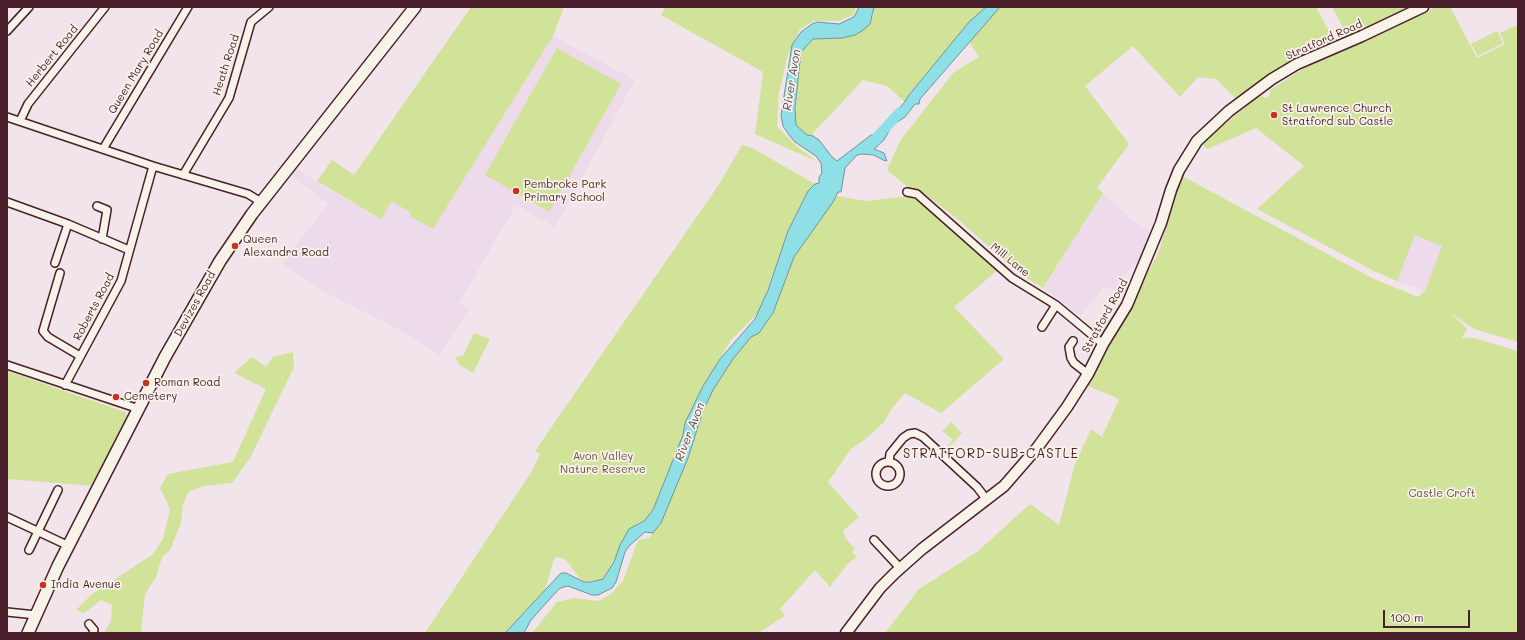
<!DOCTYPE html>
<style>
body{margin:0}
#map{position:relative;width:1525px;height:640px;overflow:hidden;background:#f1e4ea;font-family:Mali,sans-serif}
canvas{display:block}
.frame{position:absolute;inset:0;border:8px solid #4a1f2b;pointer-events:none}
.scale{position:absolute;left:1383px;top:610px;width:87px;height:18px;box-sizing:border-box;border:2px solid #4a1f2b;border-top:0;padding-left:5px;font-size:12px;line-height:14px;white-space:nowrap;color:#4a1f2b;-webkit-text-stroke:3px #f7f3e8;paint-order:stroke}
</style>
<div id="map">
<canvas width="1525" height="640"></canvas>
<div class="frame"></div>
<div class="scale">100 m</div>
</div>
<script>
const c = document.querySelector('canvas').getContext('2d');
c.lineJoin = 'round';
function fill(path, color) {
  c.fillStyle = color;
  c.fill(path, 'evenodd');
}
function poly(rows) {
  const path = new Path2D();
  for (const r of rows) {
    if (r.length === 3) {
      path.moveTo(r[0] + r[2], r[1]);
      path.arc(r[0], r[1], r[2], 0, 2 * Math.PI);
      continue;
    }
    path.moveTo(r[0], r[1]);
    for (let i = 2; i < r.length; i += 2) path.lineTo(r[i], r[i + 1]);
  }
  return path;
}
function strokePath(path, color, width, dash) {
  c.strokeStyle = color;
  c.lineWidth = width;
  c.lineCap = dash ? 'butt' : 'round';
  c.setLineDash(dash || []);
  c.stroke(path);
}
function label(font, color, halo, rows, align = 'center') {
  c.font = font + ' Mali,sans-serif';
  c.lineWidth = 3.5;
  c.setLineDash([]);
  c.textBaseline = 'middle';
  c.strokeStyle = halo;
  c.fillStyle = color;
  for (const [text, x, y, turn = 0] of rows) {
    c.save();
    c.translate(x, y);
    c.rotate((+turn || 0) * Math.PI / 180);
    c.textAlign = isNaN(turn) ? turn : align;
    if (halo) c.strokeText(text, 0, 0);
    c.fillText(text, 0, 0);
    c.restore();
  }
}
const built = poly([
 [553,36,635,80,555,227,516,205,459,303,469,309,439,355,391,325,329,294,282,264,328,204,286,170,291,164,315,181,381,219,392,201,411,213,410,215,433,229],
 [1103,193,1132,220,1152,233,1146,252,1125,275,1116,290,1103,287,1081,316,1044,288],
 [1415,235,1443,246,1425,291,1397,281]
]);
const green = poly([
 [471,7,564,7,553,36,433,229,410,216,411,213,392,201,381,219,317,181,332,160,354,175],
 [665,7,856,7,853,15,839,21,814,21,800,29,788,55,779,92,777,126,795,145,818,162,755,134,763,72,661,15],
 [874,7,986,7,969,22,909,95,905,102,887,86,863,80,813,133,813,136,807,135,796,125,795,119,801,52,813,39,842,38,873,16],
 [1000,7,1316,7,1336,44,1279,71,1236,99,1216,79,1198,77,1180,97,1133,46,1085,86,1129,144,1097,188,1103,193,1043,288,1021,275,960,221,924,193,909,188,887,170,900,141,953,73,979,57,969,41],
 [1332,7,1413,7,1349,38],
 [1436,7,1450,7,1477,58,1505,44,1500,33,1518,25,1518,342,1474,329,1451,313,1467,329,1462,338,1474,338,1518,351,1518,633,885,633,919,589,977,552,1030,504,1059,525,1075,464,1091,429,1102,437,1119,399,1086,385,1158,254,1182,176,1372,278,1418,297,1425,291,1442,246,1415,235,1397,281,1374,271,1257,209,1304,166,1256,128,1208,149,1200,144,1258,97,1261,96,1266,98,1270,95,1270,90,1314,62],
 [1497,31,1503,43,1478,56,1471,44],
 [557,48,621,84,549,212,485,175],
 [742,145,752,148,815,184,803,200,788,231,759,312,731,340,703,386,685,423,683,435,653,510,644,521,638,523,620,545,614,562,603,579,591,582,581,580,566,560,558,557,554,559,545,590,505,633,425,633,532,471,540,454,535,451,720,183],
 [836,196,866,201,910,196,927,207,999,269,954,307,1004,359,941,413,905,393,892,408,884,422,863,441,851,449,828,482,859,517,843,531,846,539,855,549,852,552,857,557,848,563,830,587,815,570,780,609,785,616,758,633,532,633,557,602,575,598,599,601,611,594,623,581,638,540,649,538,661,523,688,458,703,411,713,390,733,359,751,337,759,333,767,323,773,313,794,257],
 [474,333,490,339,473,373,460,365,455,357,463,356],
 [293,352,294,367,250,458,232,483,203,486,188,492,183,505,181,523,170,550,162,557,156,577,145,594,141,633,104,633,111,621,112,605,101,600,84,613,76,610,92,594,152,555,163,539,170,509,160,488,168,474,233,462,266,389,234,373,252,357,266,367,273,357],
 [7,371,125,412,128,419,95,486,7,479],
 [951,422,962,433,943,454,936,447,939,446,944,450,953,440,944,432,942,432]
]);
const water = poly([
 [859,7,874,7,870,24,862,31,855,35,842,38,813,39,801,52,795,108,796,125,807,135,813,136,819,140,832,157,837,161,871,135,880,133,885,127,889,131,884,140,874,149,884,153,887,161,883,160,874,155,862,154,857,155,845,168,841,192,838,192,833,202,794,257,773,313,759,333,751,337,733,359,713,390,703,411,688,458,661,523,653,533,645,532,629,546,625,552,616,582,612,588,598,595,592,595,568,586,563,587,559,589,547,602,531,620,524,633,505,633,561,573,566,573,584,582,591,582,603,579,614,562,620,545,629,529,644,521,653,510,683,435,685,423,703,386,720,359,755,319,768,290,788,231,808,191,815,184,819,183,819,177,822,173,821,163,816,156,795,142,789,135,783,126,781,115,792,45,801,32,812,24,817,22,839,24,854,17,859,7],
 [986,7,1000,7,920,99,919,104,915,104,905,117,894,124,891,121,899,108,904,103,909,95,969,22,986,7]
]);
const river = poly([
 [876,138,900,112]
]);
const street = poly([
 [7,31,29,7],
 [7,117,153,166,248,194,261,202],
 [20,121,28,104,105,7],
 [103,149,188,7],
 [183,175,229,98,251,22,269,7],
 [907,192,917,194,1012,278,1056,305,1103,344],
 [7,202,68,224,129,250],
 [97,206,107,210,102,239],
 [55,263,68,224],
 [60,273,43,331,48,337,80,356],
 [1042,327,1056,305],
 [1073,341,1069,347,1071,358,1074,363,1088,374],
 [7,365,139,409],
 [65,385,121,281,153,166],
 [889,462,890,454,903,438,909,434,915,433,923,437,977,487,987,500],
 [888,474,12],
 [7,517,69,546],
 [874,540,900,568],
 [29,550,58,490],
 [7,612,36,615],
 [89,624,94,630,93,633]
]);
const secondary = poly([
 [846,633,880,588,895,573,922,549,1004,486,1037,448,1067,407,1088,374,1103,344,1127,305,1161,223,1171,190,1179,170,1197,141,1229,111,1272,79,1297,64,1362,36,1423,7]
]);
const primary = poly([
 [28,633,58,566,165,357,220,261,252,214,415,7]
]);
const markers = [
 [1274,115,4,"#c8321e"],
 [516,191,4,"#c8321e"],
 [235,246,4,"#c8321e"],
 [146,383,4,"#c8321e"],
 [116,397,4,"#c8321e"],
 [43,585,4,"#c8321e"]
];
const streetNames = [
 ["Stratford Road",1324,40,-24],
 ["Herbert Road",52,56,-51],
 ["Heath Road",226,65,-72],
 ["Queen Mary Road",136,72,-59],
 ["Mill Lane",1010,260,39],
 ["Devizes Road",195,304,-61],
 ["Roberts Road",94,307,-62],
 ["Stratford Road",1105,316,-61]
];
const poiNames = [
 ["St Lawrence Church",1282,109],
 ["Stratford sub Castle",1282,122],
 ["Pembroke Park",524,185],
 ["Primary School",524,198],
 ["Queen",243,240],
 ["Alexandra Road",243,253],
 ["Roman Road",154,383],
 ["Cemetery",124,397],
 ["India Avenue",51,585]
];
const parkNames = [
 ["Avon Valley",603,457],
 ["Nature Reserve",603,470],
 ["Castle Croft",1442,494]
];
const waterNames = [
 ["River Avon",792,80,-81],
 ["River Avon",690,432,-69]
];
const quarterNames = [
 ["STRATFORD-SUB-CASTLE",991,454]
];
fill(built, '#eddaeb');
fill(green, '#d0e398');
fill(water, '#8edfe6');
strokePath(water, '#73929b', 1);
strokePath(river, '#8edfe6', 10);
strokePath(street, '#4a1f2b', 10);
strokePath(secondary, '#4a1f2b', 13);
strokePath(primary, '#4a1f2b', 14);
strokePath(street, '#f7f3e8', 7);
strokePath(secondary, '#f7f3e8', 10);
strokePath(primary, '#f7f3e8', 11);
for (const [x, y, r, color] of markers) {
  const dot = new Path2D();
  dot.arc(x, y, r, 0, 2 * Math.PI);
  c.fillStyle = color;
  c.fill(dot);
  strokePath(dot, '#f7f3e8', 1.5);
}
label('11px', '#4a1f2b', '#f7f3e8', streetNames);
label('11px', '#4a1f2b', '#f7f3e8', poiNames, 'left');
label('11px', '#6c5046', '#f7f3e8', parkNames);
label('italic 12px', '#5b4f5a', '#f7f3e8', waterNames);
c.letterSpacing = '1px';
label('13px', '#4a1f2b', '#f7f3e8', quarterNames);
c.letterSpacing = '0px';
</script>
